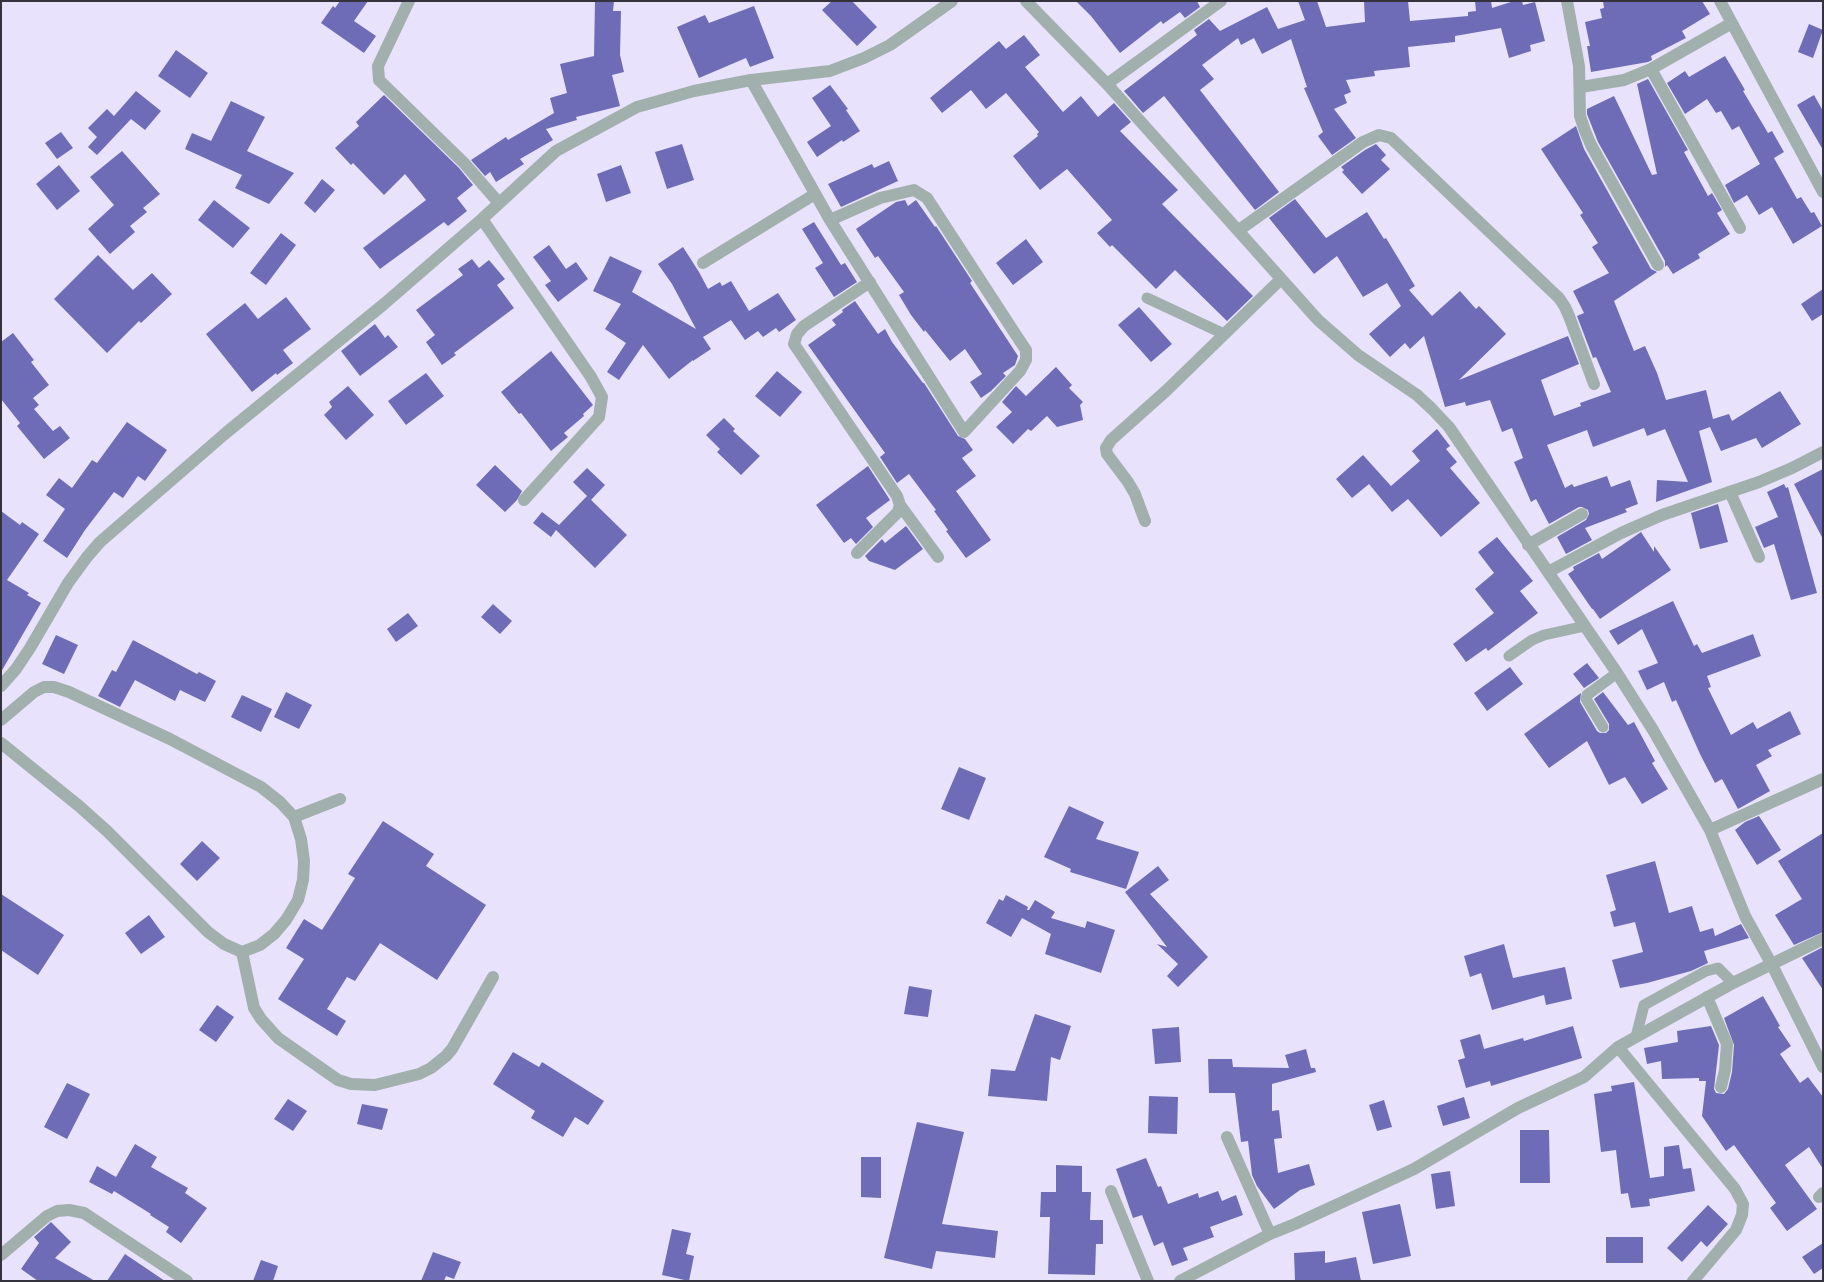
<!DOCTYPE html>
<style>
body{margin:0}
#map{position:relative;width:1824px;height:1282px;overflow:hidden;background:#e8e2fd;font-family:"Exo 2",sans-serif}
canvas{display:block}
.frame{position:absolute;inset:0;border:2px solid #34323c;pointer-events:none}
</style>
<div id="map">
<canvas width="1824" height="1282"></canvas>
<div class="frame"></div>
</div>
<script>
const c = document.querySelector('canvas').getContext('2d');
c.lineJoin = 'round';
function fill(path, color) {
  c.fillStyle = color;
  c.fill(path, 'evenodd');
}
function poly(rows) {
  const path = new Path2D();
  for (const r of rows) {
    path.moveTo(r[0], r[1]);
    for (let i = 2; i < r.length; i += 2) path.lineTo(r[i], r[i + 1]);
  }
  return path;
}
function strokePath(path, color, width, dash) {
  c.strokeStyle = color;
  c.lineWidth = width;
  c.lineCap = dash ? 'butt' : 'round';
  c.setLineDash(dash || []);
  c.stroke(path);
}
const building = poly([
 [340,1,368,1,354,21,376,36,364,53,321,23,333,6,335,8],
 [595,1,614,1,613,11,621,11,620,55,624,72,612,75,620,106,576,117,577,120,546,129,553,140,520,159,524,164,496,182,490,172,485,176,471,160,506,137,508,140,554,113,550,98,567,93,560,64,594,56],
 [832,1,852,1,877,27,857,46,822,10],
 [1076,1,1197,1,1200,7,1185,18,1180,12,1163,24,1161,21,1120,53,1091,16],
 [1298,1,1317,1,1326,27,1365,22,1364,1,1408,1,1410,21,1468,16,1468,12,1476,11,1475,1,1491,1,1492,8,1514,1,1522,1,1523,5,1535,2,1545,41,1530,45,1531,51,1509,58,1501,28,1455,36,1455,42,1408,47,1410,67,1374,71,1375,76,1346,80,1351,92,1344,95,1347,103,1334,109,1356,138,1332,155,1318,136,1323,132,1304,88,1307,87,1291,39,1262,54,1254,38,1241,45,1238,38,1202,65,1214,79,1200,90,1279,192,1255,210,1164,96,1143,113,1124,91,1197,35,1194,30,1209,19,1220,31,1267,7,1278,29,1305,20],
 [1603,1,1702,1,1710,14,1682,31,1686,38,1651,56,1652,60,1648,62,1591,72,1587,46,1590,46,1585,22,1602,18,1600,9,1604,8],
 [754,6,774,58,750,67,746,58,699,78,677,27,705,15,709,23],
 [1809,24,1823,30,1813,58,1798,52],
 [1024,35,1040,55,1025,67,1063,112,1081,96,1098,117,1114,103,1131,122,1120,131,1178,190,1162,204,1253,296,1227,321,1175,270,1156,289,1112,245,1110,247,1097,233,1112,220,1067,169,1040,190,1013,156,1038,136,1037,134,1039,132,1006,93,986,109,971,90,942,113,930,98,999,41,1006,49],
 [176,50,208,73,190,98,158,76],
 [1725,56,1745,90,1743,91,1768,133,1772,131,1784,152,1774,158,1797,199,1801,197,1811,213,1814,212,1822,226,1793,244,1772,207,1759,215,1747,195,1734,203,1725,185,1760,164,1739,126,1732,130,1721,111,1716,113,1707,99,1685,114,1667,83,1685,71,1689,77],
 [1648,79,1688,150,1684,152,1708,196,1712,193,1722,210,1717,213,1730,234,1698,254,1700,258,1673,274,1667,265,1665,267,1665,261,1598,142,1587,114,1587,109,1614,96,1652,175,1657,174,1637,84],
 [830,85,848,109,846,110,860,131,843,142,842,140,817,157,807,142,831,126,812,98],
 [136,91,161,111,145,130,131,119,97,155,88,147,97,137,88,128,107,109,114,116],
 [384,95,459,168,473,185,457,198,467,211,448,226,444,222,380,269,363,248,426,200,405,174,384,195,353,163,351,165,335,148,359,126,356,122],
 [1814,95,1823,111,1823,150,1797,105],
 [231,101,265,117,247,151,294,173,269,204,235,188,242,175,185,149,192,133,211,141],
 [1576,126,1584,149,1651,269,1657,272,1614,301,1634,351,1645,346,1657,373,1666,400,1706,390,1713,419,1729,414,1732,421,1780,391,1801,424,1762,448,1756,438,1721,451,1710,427,1699,431,1712,482,1656,502,1657,480,1688,482,1665,429,1647,436,1644,428,1593,447,1587,430,1547,445,1565,488,1572,484,1574,487,1607,476,1611,487,1630,480,1638,504,1625,509,1627,512,1585,528,1592,540,1566,554,1557,537,1586,520,1589,514,1588,510,1582,507,1579,507,1549,524,1536,499,1531,502,1514,462,1523,458,1512,428,1502,432,1490,400,1466,406,1465,402,1445,407,1424,336,1410,349,1405,343,1390,357,1369,334,1401,306,1387,283,1363,297,1337,256,1314,274,1269,218,1295,199,1326,238,1367,212,1384,239,1386,238,1415,286,1409,290,1432,316,1460,291,1476,309,1479,306,1506,334,1459,380,1568,336,1579,364,1541,380,1554,416,1581,406,1580,403,1611,392,1596,357,1593,358,1577,316,1584,313,1573,291,1609,273,1592,247,1598,243,1580,215,1583,213,1541,149],
 [61,132,73,148,57,159,45,143],
 [682,144,694,180,667,189,655,152],
 [1376,144,1386,155,1381,160,1390,169,1362,194,1342,172,1344,170,1341,167,1365,150],
 [122,151,160,194,143,208,147,212,130,226,135,232,110,254,88,229,114,205,90,177],
 [889,161,898,181,841,207,828,184,872,164,874,168],
 [59,165,80,191,57,210,36,184],
 [621,165,631,193,606,202,597,174],
 [322,179,335,190,315,213,304,203],
 [214,200,250,228,233,248,198,220],
 [905,200,908,206,916,200,935,227,936,226,972,281,970,283,1018,356,1015,365,1003,373,1006,376,991,391,981,398,970,382,982,374,965,349,950,361,925,330,924,332,911,315,899,295,904,292,878,256,875,258,856,229,896,202],
 [814,222,841,265,845,263,857,282,834,297,815,268,823,263,802,229],
 [281,233,296,245,266,285,250,273],
 [1026,239,1043,262,1013,285,996,263],
 [549,245,566,269,576,262,588,279,558,302,545,285,551,281,533,257],
 [683,247,699,272,708,289,720,282,722,286,731,281,749,311,778,293,796,320,779,332,776,328,763,337,758,331,745,340,731,320,703,337,711,349,693,361,693,360,669,379,643,345,619,380,607,372,626,343,605,329,621,304,593,291,610,256,642,271,632,292,696,329,672,284,658,264],
 [98,255,133,290,152,273,172,294,141,323,139,321,107,353,54,299],
 [472,259,479,268,489,260,505,279,497,285,514,308,454,353,456,355,442,365,426,342,435,335,416,310,463,275,458,269],
 [1823,289,1823,314,1812,321,1801,304],
 [286,297,311,329,283,350,293,363,277,375,276,373,252,392,206,334,245,303,258,319],
 [855,301,878,334,885,329,892,342,923,383,924,383,958,436,965,439,973,450,962,458,976,476,956,491,991,540,966,558,946,531,948,530,934,511,936,510,909,474,897,483,880,457,885,453,808,345,836,325,832,320,843,312,842,310],
 [1139,307,1172,344,1151,362,1118,325],
 [375,324,385,338,388,335,398,347,360,376,341,351],
 [13,333,34,360,31,362,49,385,33,398,39,405,34,409,53,431,60,426,70,438,44,459,17,426,20,423,1,399,1,342],
 [551,351,593,405,583,414,584,416,564,433,568,437,551,451,521,413,519,414,501,392],
 [1056,367,1072,385,1069,388,1083,402,1080,405,1083,420,1057,427,1047,416,1031,431,1028,429,1013,444,996,427,1012,412,1002,402,1016,386,1026,396],
 [777,371,802,392,780,417,755,396],
 [426,373,444,396,406,425,388,401],
 [348,386,374,415,346,440,324,415,332,407,329,402],
 [724,418,735,429,733,431,760,456,741,475,717,452,720,449,706,435],
 [127,422,167,450,145,481,138,476,123,498,114,492,85,530,67,558,43,541,65,509,46,495,59,478,72,488,92,460,97,463],
 [1437,429,1450,446,1446,449,1457,462,1450,468,1480,503,1441,537,1408,499,1392,512,1369,484,1352,498,1336,479,1363,455,1391,486,1420,461,1412,451],
 [495,465,522,491,517,500,505,512,476,485],
 [868,466,890,500,866,518,873,527,856,544,851,538,844,543,816,505],
 [587,468,605,485,591,500,573,482],
 [1823,469,1823,539,1794,484],
 [1784,484,1786,488,1788,487,1817,593,1791,600,1774,544,1764,548,1755,527,1778,517,1767,492],
 [587,496,627,535,595,568,556,530,551,537,533,523,542,512,559,525],
 [1718,504,1728,542,1700,549,1691,513],
 [1,511,20,525,22,522,39,534,7,580,29,593,27,595,41,603,1,672],
 [906,526,923,549,895,570,869,561,865,556,882,539,885,543],
 [1641,532,1654,552,1654,546,1671,570,1600,619,1593,609,1592,609,1568,574,1574,570,1573,567,1599,553,1602,559],
 [1497,537,1533,581,1520,591,1538,613,1488,651,1486,648,1466,662,1453,644,1494,613,1475,589,1494,573,1478,552],
 [1673,601,1694,646,1697,644,1702,653,1753,634,1761,656,1707,676,1711,687,1708,688,1731,735,1753,722,1757,729,1790,711,1801,734,1768,750,1772,756,1756,765,1770,791,1738,809,1722,779,1715,783,1700,754,1676,700,1672,702,1664,682,1647,690,1638,671,1658,663,1642,629,1618,645,1609,631],
 [493,604,512,621,500,634,481,617],
 [408,613,418,626,396,642,387,629],
 [56,635,78,645,64,674,42,664],
 [133,640,197,674,199,672,216,681,205,702,180,690,175,701,135,680,120,707,98,696,112,670,116,672],
 [1587,663,1599,678,1584,688,1573,674],
 [1510,667,1523,684,1487,711,1474,693],
 [286,692,312,705,299,729,274,717],
 [1603,692,1628,725,1634,722,1655,761,1652,763,1668,789,1642,804,1625,777,1609,785,1587,741,1549,768,1524,734,1581,693,1580,702,1597,731,1600,733,1606,733,1609,730,1609,724,1594,699],
 [242,695,272,709,261,732,231,717],
 [959,767,986,778,969,820,941,809],
 [1069,806,1104,822,1096,839,1139,852,1126,889,1070,872,1071,869,1044,857],
 [1759,816,1781,850,1757,865,1735,830,1745,822],
 [383,821,434,854,426,866,486,905,437,980,380,943,355,981,347,977,327,1009,346,1021,337,1036,278,999,304,959,286,948,304,919,322,930,355,878,348,874],
 [1823,833,1823,932,1794,945,1775,915,1802,899,1778,861],
 [202,841,220,858,197,881,180,864],
 [1655,861,1669,913,1692,906,1700,932,1713,928,1715,936,1741,924,1749,938,1704,951,1708,963,1691,971,1647,983,1620,988,1612,960,1643,952,1635,922,1614,927,1610,912,1616,910,1606,875],
 [1158,866,1169,880,1150,894,1208,957,1178,987,1167,976,1178,964,1157,944,1167,947,1125,892],
 [1,894,64,935,38,975,1,950],
 [1006,895,1028,907,1027,910,1029,910,1035,900,1055,912,1051,918,1085,928,1087,921,1115,930,1101,973,1045,954,1051,934,1022,918,1011,937,986,923,999,899,1003,901],
 [149,915,165,937,141,954,125,933],
 [1504,944,1513,978,1565,967,1572,999,1546,1005,1544,995,1492,1010,1481,973,1470,977,1464,956],
 [1823,947,1823,990,1802,958],
 [909,986,932,990,928,1017,904,1014],
 [1763,996,1780,1026,1778,1027,1791,1046,1780,1054,1800,1083,1808,1077,1823,1097,1823,1169,1809,1147,1785,1165,1817,1209,1787,1231,1770,1208,1776,1203,1734,1145,1726,1151,1702,1116,1706,1081,1699,1081,1699,1078,1662,1079,1661,1061,1647,1064,1644,1048,1678,1042,1677,1031,1711,1026,1719,1045,1714,1089,1716,1093,1724,1094,1728,1089,1732,1072,1734,1045,1724,1018],
 [217,1005,234,1017,216,1042,199,1030],
 [1035,1014,1071,1026,1060,1060,1051,1057,1047,1101,988,1096,991,1069,1015,1071],
 [1573,1026,1582,1058,1491,1086,1490,1081,1466,1088,1458,1060,1465,1058,1460,1040,1480,1034,1484,1049,1523,1038,1524,1041],
 [1179,1027,1181,1062,1155,1064,1152,1029],
 [1306,1049,1311,1068,1315,1068,1316,1072,1272,1084,1272,1111,1279,1110,1282,1138,1274,1139,1278,1173,1309,1164,1315,1185,1300,1190,1274,1209,1257,1186,1252,1175,1248,1141,1241,1142,1235,1093,1209,1093,1208,1059,1232,1059,1233,1067,1289,1068,1285,1055],
 [513,1052,539,1067,542,1062,604,1101,588,1125,575,1117,563,1137,531,1118,535,1111,493,1084],
 [1634,1082,1650,1178,1664,1176,1664,1147,1679,1145,1683,1169,1691,1168,1695,1191,1649,1199,1650,1206,1631,1208,1628,1193,1621,1194,1616,1150,1601,1152,1594,1094,1612,1091,1611,1086],
 [67,1083,90,1094,67,1139,44,1127],
 [1149,1096,1178,1097,1177,1134,1148,1133],
 [1464,1097,1470,1118,1443,1126,1437,1106],
 [288,1099,307,1111,293,1131,274,1119],
 [1384,1100,1392,1127,1377,1131,1369,1105],
 [362,1104,388,1109,382,1130,357,1124],
 [917,1122,964,1132,942,1224,998,1231,995,1258,936,1251,932,1269,884,1258],
 [1520,1130,1549,1130,1550,1183,1520,1183],
 [135,1144,157,1157,151,1167,188,1188,185,1193,207,1208,181,1243,166,1232,169,1227,150,1215,151,1214,114,1191,112,1194,89,1182,97,1166,116,1177],
 [861,1157,881,1157,881,1198,861,1197],
 [1146,1158,1158,1187,1161,1186,1168,1204,1198,1193,1199,1198,1218,1191,1222,1201,1236,1195,1243,1215,1210,1227,1214,1237,1183,1248,1188,1260,1172,1266,1163,1242,1154,1246,1142,1215,1133,1218,1116,1169],
 [1056,1165,1082,1166,1082,1192,1091,1192,1090,1220,1103,1220,1103,1244,1096,1244,1095,1275,1048,1274,1050,1217,1040,1217,1041,1192,1056,1192],
 [1450,1171,1455,1206,1436,1209,1431,1174],
 [1400,1204,1411,1256,1373,1264,1362,1212],
 [1708,1205,1728,1224,1707,1247,1701,1241,1682,1262,1667,1248],
 [51,1222,71,1242,55,1258,95,1281,38,1281,21,1269,39,1243,34,1237],
 [672,1229,691,1233,686,1254,694,1256,689,1281,662,1275],
 [1606,1237,1643,1237,1643,1263,1606,1263],
 [1823,1243,1823,1268,1814,1274,1802,1257],
 [1325,1251,1325,1263,1356,1257,1361,1281,1295,1281,1294,1253],
 [433,1252,461,1262,454,1279,446,1276,444,1281,421,1281],
 [125,1254,165,1281,107,1281],
 [261,1260,278,1266,273,1281,253,1281]
]);
const lane = poly([
 [1147,298,1224,334],
 [1509,656,1532,640,1544,635,1585,626],
 [1603,727,1586,699,1587,695,1617,673],
 [1636,1037,1644,1005,1706,971,1718,968,1733,983]
]);
const street = poly([
 [409,1,378,66,379,80,464,163,499,203],
 [1026,1,1107,84,1318,320,1358,355,1417,395,1432,409,1449,427,1617,673,1653,730,1710,830,1745,916,1772,965,1823,1067],
 [1567,1,1579,66,1580,116,1585,131,1591,145,1658,265],
 [1720,1,1823,192],
 [1651,69,1740,228],
 [751,80,830,220,964,432,1020,371,1026,360,1026,350,1016,335,927,198,914,190,880,198,830,220],
 [1107,84,1221,1],
 [1581,87,1624,80,1651,69,1732,23],
 [482,219,591,377,602,397,599,417,524,500],
 [1239,230,1363,142,1379,135,1391,138,1559,298,1565,307,1569,316,1594,384],
 [703,263,815,194],
 [1730,492,1759,557],
 [900,505,938,557],
 [1145,521,1135,494,1128,482,1107,454,1106,448,1111,440,1167,390,1281,279],
 [1528,545,1582,514],
 [857,553,898,512,900,505,897,496,794,344,797,334,804,326,870,282],
 [1548,572,1621,533,1662,515,1759,482,1792,468,1823,452],
 [1,686,16,669,30,648,68,583,87,557,100,542,227,432,384,304,482,219,556,151,637,107,694,91,751,80,830,71,864,58,890,45,952,1],
 [1,720,34,692,44,687,54,687,69,692,170,739,261,787,280,802,294,817,301,839,304,861,303,880,298,900,286,920,274,934,260,945,242,952],
 [1,743,79,806,107,831,208,932,224,944,242,952,254,1008,261,1019,278,1038,338,1080,351,1084,375,1085,419,1074,431,1068,446,1056,452,1049,493,977],
 [294,817,340,799],
 [1710,830,1823,779],
 [1707,997,1727,1044,1725,1070,1721,1087],
 [1618,1047,1735,1189,1743,1204,1742,1215,1736,1230,1693,1281],
 [1227,1137,1270,1234],
 [1111,1191,1148,1281],
 [1819,1197,1823,1193],
 [1,1255,47,1216,57,1211,69,1210,84,1213,187,1281],
 [1180,1281,1270,1234,1295,1224,1414,1169,1518,1108,1584,1077,1618,1047,1636,1037,1733,983,1823,939]
]);
fill(building, '#6e6cb7');
strokePath(lane, '#a2b0ad', 11);
strokePath(street, '#a2b0ad', 12);
</script>
